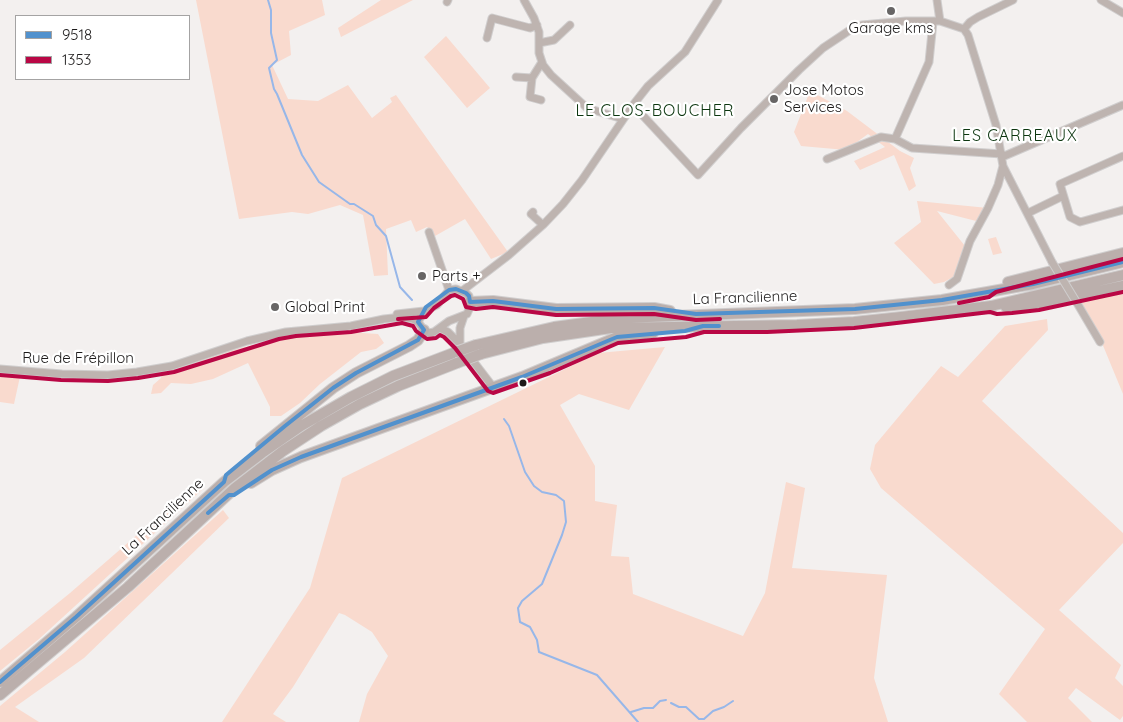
<!DOCTYPE html>
<meta charset="utf-8">
<style>
body{margin:0}
#map{position:relative;width:1123px;height:722px;overflow:hidden;background:#f3f0ef;font-family:Quicksand,sans-serif}
canvas{display:block}
.legend{position:absolute;left:15px;top:15px;width:175px;height:65px;box-sizing:border-box;background:#fff;border:1px solid #a4a3a3;margin:0;padding:6px 9px;list-style:none;font-size:15px;color:#1c1a1a}
.legend li{display:flex;align-items:center;gap:10px;height:25px}
.legend b{width:25px;border:1px solid #a4a3a3}
</style>
<div id="map">
<canvas width="1123" height="722"></canvas>
<ul class="legend">
<li><b style="height:6px;background:#5191cd"></b>9518</li>
<li><b style="height:6px;background:#b90745"></b>1353</li>
</ul>
</div>
<script>
const c = document.querySelector('canvas').getContext('2d');
c.lineJoin = 'round';
function fill(path, color) {
  c.fillStyle = color;
  c.fill(path, 'evenodd');
}
function poly(rows) {
  const path = new Path2D();
  for (const r of rows) {
    path.moveTo(r[0], r[1]);
    for (let i = 2; i < r.length; i += 2) path.lineTo(r[i], r[i + 1]);
  }
  return path;
}
function strokePath(path, color, width, dash) {
  c.strokeStyle = color;
  c.lineWidth = width;
  c.lineCap = dash ? 'butt' : 'round';
  c.setLineDash(dash || []);
  c.stroke(path);
}
function label(font, color, halo, rows, align = 'center') {
  c.font = font + ' Quicksand,sans-serif';
  c.lineWidth = 4.5;
  c.setLineDash([]);
  c.textBaseline = 'middle';
  c.strokeStyle = halo;
  c.fillStyle = color;
  for (const [text, x, y, turn = 0] of rows) {
    c.save();
    c.translate(x, y);
    c.rotate((+turn || 0) * Math.PI / 180);
    c.textAlign = isNaN(turn) ? turn : align;
    if (halo) c.strokeText(text, 0, 0);
    c.fillText(text, 0, 0);
    c.restore();
  }
}
const green = poly([
 [196,0,322,0,325,15,289,31,291,55,272,65,288,99,318,101,348,85,372,118,392,102,390,98,396,95,508,252,491,259,465,219,435,236,427,227,416,232,411,220,386,229,388,275,374,276,363,215,340,205,308,214,292,212,239,219],
 [381,0,413,0,341,37,338,28],
 [446,36,490,88,467,108,424,57],
 [810,91,847,111,900,151,914,158,910,168,916,186,909,191,894,155,860,170,854,161,885,147,868,134,846,150,801,146,794,132],
 [917,201,988,208,980,222,937,211,965,246,955,276,944,282,934,284,894,243,921,222],
 [996,237,1002,253,993,255,988,239],
 [1123,290,1123,394,1097,331,1076,299],
 [1047,319,1048,330,982,401,1123,533,1123,543,1059,610,1121,665,1115,678,1123,686,1123,716,1120,720,1076,688,1068,698,1092,722,1027,722,999,694,1045,629,881,488,870,469,875,445,941,366,958,377,1005,326],
 [331,331,378,334,384,343,376,349,361,352,320,384,300,403,281,416,270,416,270,407,248,363,213,379,191,384,171,383,161,393,151,394,153,385,161,378,163,371,228,351,282,338],
 [665,347,629,410,579,394,560,405,595,466,595,501,617,505,611,556,629,557,633,594,743,636,765,593,786,482,805,488,792,568,887,575,874,678,888,722,359,722,367,694,388,656,372,632,345,615,339,613,293,687,273,714,286,722,222,722,310,588,342,478,598,353],
 [0,369,21,372,14,404,0,402],
 [199,481,204,488,39,639,0,671,0,650,70,593],
 [223,510,229,518,84,658,15,707,39,722,0,722,0,706,65,652]
]);
const stream = poly([
 [268,0,271,10,271,33,277,60,269,68,274,89,277,94,302,155,319,182,350,204,354,204,373,216,376,225,386,236,400,287,412,300],
 [504,419,509,426,525,472,534,486,542,492,556,495,564,501,566,522,562,535,542,584,522,601,518,608,520,622,530,627,537,640,539,652,597,675,638,722],
 [671,703,679,707,686,707,699,719,704,719,713,711,724,707,733,701],
 [631,712,644,708,653,708,660,701,666,700]
]);
const minor = poly([
 [524,0,534,18,539,32,539,53,543,65,551,75,587,108,623,119],
 [937,0,940,21],
 [1101,0,1123,13],
 [447,2,448,0],
 [964,29,970,22,978,17,1013,0],
 [487,38,492,18,530,28,537,25],
 [539,43,554,40,570,25],
 [516,77,532,78,542,62],
 [532,78,530,97,541,100],
 [633,105,698,175,741,128,799,70,823,48,850,30,862,25,906,21,940,21,964,29,968,35,996,125,1003,166,1052,262],
 [895,139,929,62,933,22],
 [1123,156,1060,184,1070,217,1080,222,1123,210],
 [1002,157,1123,105],
 [827,159,881,137,895,139,912,148,1002,154],
 [533,212,531,214,543,225],
 [1028,213,1063,196],
 [429,232,449,290],
 [949,285,957,279,970,241,988,208,998,185,1003,166],
 [456,289,466,293,469,296,470,307,467,314,449,321,434,332,429,333,424,330,418,322,424,311,437,305,449,290,456,289],
 [462,291,509,255,543,225,563,204,582,180,633,105,648,86,685,52,718,0],
 [1077,303,1100,342],
 [397,314,424,311],
 [440,328,448,332,460,344,493,387],
 [460,344,460,328,464,316],
 [0,369,62,374,108,375,137,372,172,366,247,341,286,332,351,326,384,319,402,317,413,319,418,322]
]);
const highway = poly([
 [1008,282,1123,253],
 [470,302,493,301,556,309,654,308,670,311],
 [1006,307,1038,304,1123,286],
 [476,345,554,327,622,318,855,309,942,300,1033,284,1123,262],
 [481,354,543,338,611,328,797,325,854,322,901,317,991,306,1123,275],
 [261,446,333,388,356,373,409,346,418,340,424,330],
 [251,483,272,470,301,457,522,377,617,337,653,333],
 [0,682,76,617,224,482,262,453,301,426,351,397,393,376,456,352],
 [0,695,128,587,235,488,283,451,321,426,360,404,398,386,457,363]
]);
const minorBridge = poly([
 [1052,262,1077,303]
]);
const highwayBridge = poly([
 [456,352,476,345],
 [457,363,481,354]
]);
const bus1 = poly([
 [208,513,229,495,234,495,272,470,301,457,522,377,617,337,685,331,703,326,719,326],
 [0,682,76,617,224,482,226,475,285,426,333,388,356,373,418,340,424,330,418,322,426,307,449,290,456,289,466,293,469,296,470,302,493,301,556,309,654,308,696,314,855,309,942,300,1033,284,1123,262]
]);
const bus2 = poly([
 [959,303,989,297,996,292,1123,259],
 [398,319,426,317,434,308,451,296,455,295,463,299,466,307,476,309,493,307,556,315,654,314,696,320,720,319],
 [0,375,61,380,108,381,138,378,174,372,279,339,296,336,351,332,402,323,413,326,416,331,427,339,436,338,440,335,444,337,455,348,488,391,493,393,550,373,618,343,686,337,704,332,767,332,854,328,990,312,997,314,1012,313,1039,310,1123,292]
]);
const markers = [
 [891,11,5,"#676565"],
 [774,99,5,"#676565"],
 [422,276,5,"#676565"],
 [275,307,5,"#676565"],
 [523,383,4.5,"#1c1a1a"]
];
const poiNames = [
 ["Garage kms",891,28,"center"],
 ["Jose Motos",784,90],
 ["Services",784,107],
 ["Parts +",432,276],
 ["Global Print",285,307]
];
const streetNames = [
 ["La Francilienne",745,298,-2],
 ["Rue de Frépillon",78,358],
 ["La Francilienne",163,517,-43]
];
const neighbourhoodNames = [
 ["LE CLOS-BOUCHER",655,111],
 ["LES CARREAUX",1015,136]
];
fill(green, '#f9dace');
strokePath(stream, '#97b7e9', 2);
strokePath(minor, '#d0cece', 9);
strokePath(highway, '#d0cece', 12);
strokePath(minor, '#beb4b0', 7);
strokePath(highway, '#bbafac', 10);
strokePath(minorBridge, '#d0cece', 9, []);
strokePath(highwayBridge, '#d0cece', 12, []);
strokePath(minorBridge, '#beb4b0', 7);
strokePath(highwayBridge, '#bbafac', 10);
strokePath(bus1, '#5191cd', 4);
strokePath(bus2, '#b90745', 4);
for (const [x, y, r, color] of markers) {
  const dot = new Path2D();
  dot.arc(x, y, r, 0, 2 * Math.PI);
  c.fillStyle = color;
  c.fill(dot);
  strokePath(dot, '#fff', 2);
}
label('15px', '#1c1a1a', '#fff', poiNames, 'left');
label('15px', '#1c1a1a', '#fff', streetNames);
c.letterSpacing = '1px';
label('16px', '#0c360f', '#fff', neighbourhoodNames);
c.letterSpacing = '0px';
</script>
